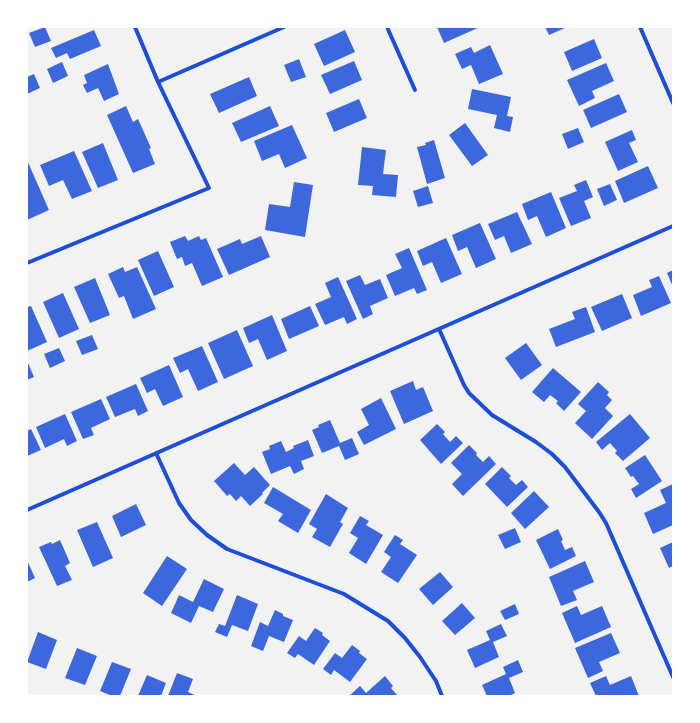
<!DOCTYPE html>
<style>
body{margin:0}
#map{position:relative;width:700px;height:723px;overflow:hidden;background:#f2f2f2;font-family:"Golos Text",sans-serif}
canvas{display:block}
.frame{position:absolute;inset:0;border:28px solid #fff;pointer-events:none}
</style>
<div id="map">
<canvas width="700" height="723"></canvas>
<div class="frame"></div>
</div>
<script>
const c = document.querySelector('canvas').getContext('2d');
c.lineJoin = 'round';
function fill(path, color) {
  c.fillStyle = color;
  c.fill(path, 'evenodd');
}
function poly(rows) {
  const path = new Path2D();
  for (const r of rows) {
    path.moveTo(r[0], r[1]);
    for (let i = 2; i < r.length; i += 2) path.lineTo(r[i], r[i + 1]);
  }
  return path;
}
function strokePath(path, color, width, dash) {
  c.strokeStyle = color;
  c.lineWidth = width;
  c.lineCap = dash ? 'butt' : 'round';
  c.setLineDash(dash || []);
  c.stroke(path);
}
const building = poly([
 [45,27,51,41,35,47,29,33],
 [437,27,480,27,444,43],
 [545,27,567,27,549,35],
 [94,30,101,46,70,59,67,53,56,58,51,48],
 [345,30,355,52,324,66,314,44],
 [594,39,602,58,572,71,564,52],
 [490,45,503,74,479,84,471,65,462,69,455,54,471,47,474,53],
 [299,59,306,77,291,82,284,65],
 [354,61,362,80,330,94,321,75],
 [62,62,68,76,53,83,47,69],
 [606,63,614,81,592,91,595,98,579,106,567,80],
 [108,64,119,94,104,101,98,88,87,93,83,85,87,83,84,75],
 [34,74,40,88,27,94,27,77],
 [249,77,257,96,219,113,210,94],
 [472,89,511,97,507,116,513,117,510,132,494,128,497,115,468,109],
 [619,94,627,112,591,128,583,110],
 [359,99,367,118,334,132,326,113],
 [126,106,133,122,138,119,151,148,149,149,155,164,133,173,107,115],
 [270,106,279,126,241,142,232,123],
 [465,123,488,155,472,166,449,135],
 [292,125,307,158,285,168,279,154,262,161,254,141],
 [578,128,584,142,568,149,562,134],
 [632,130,636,140,629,143,638,162,618,171,605,142],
 [434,140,445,178,427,184,417,147,426,145,425,143],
 [103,143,118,180,98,188,82,152],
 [362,147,386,150,383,174,398,175,396,197,372,195,373,186,358,185],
 [74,151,92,191,72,199,63,180,49,186,40,165],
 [27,160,49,210,27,220],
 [648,166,658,188,624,203,615,181],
 [586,180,593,197,584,201,591,218,571,226,559,198,577,191,574,185],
 [294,182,313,185,305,237,265,230,269,204,290,207],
 [610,184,617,200,604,206,597,189],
 [428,186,433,203,418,207,413,191],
 [551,192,566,228,546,237,537,216,528,220,522,204],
 [517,212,532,244,511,253,504,236,495,240,488,224],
 [480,223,496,259,476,268,467,247,458,251,452,235],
 [185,236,188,241,199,236,201,240,206,238,223,277,202,286,192,263,185,266,182,257,177,259,170,242],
 [261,236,270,257,229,275,217,249,240,239,242,244],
 [446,238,462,274,441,283,432,262,423,266,417,251],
 [409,248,427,290,417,294,414,288,395,296,386,275,402,268,395,254],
 [158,251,174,287,154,296,138,260],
 [123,267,125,272,137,267,156,309,133,319,124,296,119,298,108,274],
 [673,270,673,287,667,273],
 [360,275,365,285,380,279,388,298,370,306,373,314,363,319,346,281],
 [659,276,671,303,641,316,633,295,652,287,649,280],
 [338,277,357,319,347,324,344,317,325,325,315,304,331,297,325,283],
 [95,278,110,315,90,323,74,287],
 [63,293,79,329,59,338,43,302],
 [622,294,632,318,602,331,591,307],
 [31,306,47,342,27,351,27,307],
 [310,306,319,326,289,339,281,319],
 [586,307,595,332,556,347,549,329,575,319,572,312],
 [272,315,287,351,267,360,258,339,249,343,243,328],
 [237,330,253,366,224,379,208,343],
 [92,335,98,349,82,355,76,341],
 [526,343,542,365,521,380,505,358],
 [202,346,218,382,198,391,188,369,180,373,173,358],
 [59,348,65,361,50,368,44,354],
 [27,363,28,363,34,377,27,380],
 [169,365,183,397,163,406,155,389,147,393,140,378],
 [553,368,581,392,564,411,556,403,558,401,550,395,544,402,532,392],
 [413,381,416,390,423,387,433,411,404,424,390,391],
 [598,382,609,392,607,395,612,400,605,408,613,416,592,439,575,423,586,411,578,404],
 [136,384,148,411,138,416,135,409,115,417,106,397],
 [381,398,396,429,364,445,357,432,369,425,361,409],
 [101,399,110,419,91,428,94,435,83,439,71,412],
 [65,414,77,441,67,446,64,439,45,448,36,427],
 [630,414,650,438,623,461,615,453,617,451,610,443,602,450,596,442],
 [330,420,340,443,352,438,359,454,345,460,339,446,322,453,312,430,319,427,318,425],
 [437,424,445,432,443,434,450,442,456,436,463,443,441,464,420,440],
 [31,429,41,450,27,456,27,431],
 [308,440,314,456,301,461,304,469,294,474,290,466,271,474,262,452,270,449,269,446,281,441,286,452,294,448,293,446],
 [469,445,477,453,476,455,483,462,489,456,496,464,463,496,452,484,462,474,451,463],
 [645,455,662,481,636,498,631,489,639,484,633,476,631,477,625,468],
 [234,463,245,475,254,467,270,485,262,493,263,494,250,506,241,496,236,501,230,494,227,496,214,481],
 [502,467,511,476,509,478,516,485,522,480,528,487,507,507,485,484],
 [673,484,673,525,653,534,644,513,666,503,660,490],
 [273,487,311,510,298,533,278,521,283,514,264,503],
 [534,491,549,507,525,529,511,513],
 [326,494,348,508,340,522,343,524,330,547,312,537,317,529,309,524],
 [136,504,146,525,121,537,112,516],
 [360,516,369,521,366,525,383,535,366,564,349,553,358,538,350,533],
 [97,522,113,558,93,567,77,530],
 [515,528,521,542,505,549,498,535],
 [558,529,563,540,561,541,565,550,572,547,576,556,550,569,536,540],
 [395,535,403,540,400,544,417,555,398,583,381,572,391,557,384,552],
 [60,540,70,563,65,566,72,580,57,586,39,547,51,542,52,544],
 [673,542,673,566,669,568,660,548],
 [167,556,187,569,162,606,143,593],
 [27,560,35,578,27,582],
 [585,561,594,582,573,591,577,600,561,606,549,577],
 [440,572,453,587,433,605,419,589],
 [204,579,224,589,213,612,199,606,191,623,171,613,179,595,193,602],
 [237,595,258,604,248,631,232,625,227,637,215,632,219,624,225,626],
 [462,603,475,618,455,635,442,621],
 [515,604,519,614,505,620,500,611],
 [577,606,581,615,602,606,611,627,575,643,562,613],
 [275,610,283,614,283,616,293,620,284,642,269,636,263,651,251,646,260,622,268,626],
 [501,624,507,636,493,642,499,657,475,668,467,650,490,640,486,631],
 [315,628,323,633,322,635,330,641,314,665,298,654,295,658,287,653,299,636,306,641],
 [38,632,57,640,46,669,27,662],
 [611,633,620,653,599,662,603,671,588,678,575,648],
 [352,645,360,651,359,653,367,659,350,682,334,670,331,675,323,669,335,653,342,658],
 [77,648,97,656,85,685,65,678],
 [518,660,523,672,509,678,515,693,509,696,487,696,482,685,506,674,503,667],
 [112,662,131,669,120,696,112,696,100,691],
 [177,673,193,679,188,692,197,696,168,696],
 [147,675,166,683,161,696,138,696],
 [385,676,393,686,391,688,397,695,395,696,349,696,360,686,366,693],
 [606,676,610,685,631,676,639,696,596,696,590,683]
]);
const minor = poly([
 [387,27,415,90],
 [640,27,673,103],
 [158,82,284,27],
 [27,263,209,188,158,82,135,27],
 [439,329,464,385,469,393,492,415,536,442,552,454,565,467,599,512,606,523,673,677],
 [156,453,179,503,191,520,207,535,227,549,344,594,388,621,405,638,420,657,436,681,442,696],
 [27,510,673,226]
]);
fill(building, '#3d67dc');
strokePath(minor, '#1d4ed8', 4);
</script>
